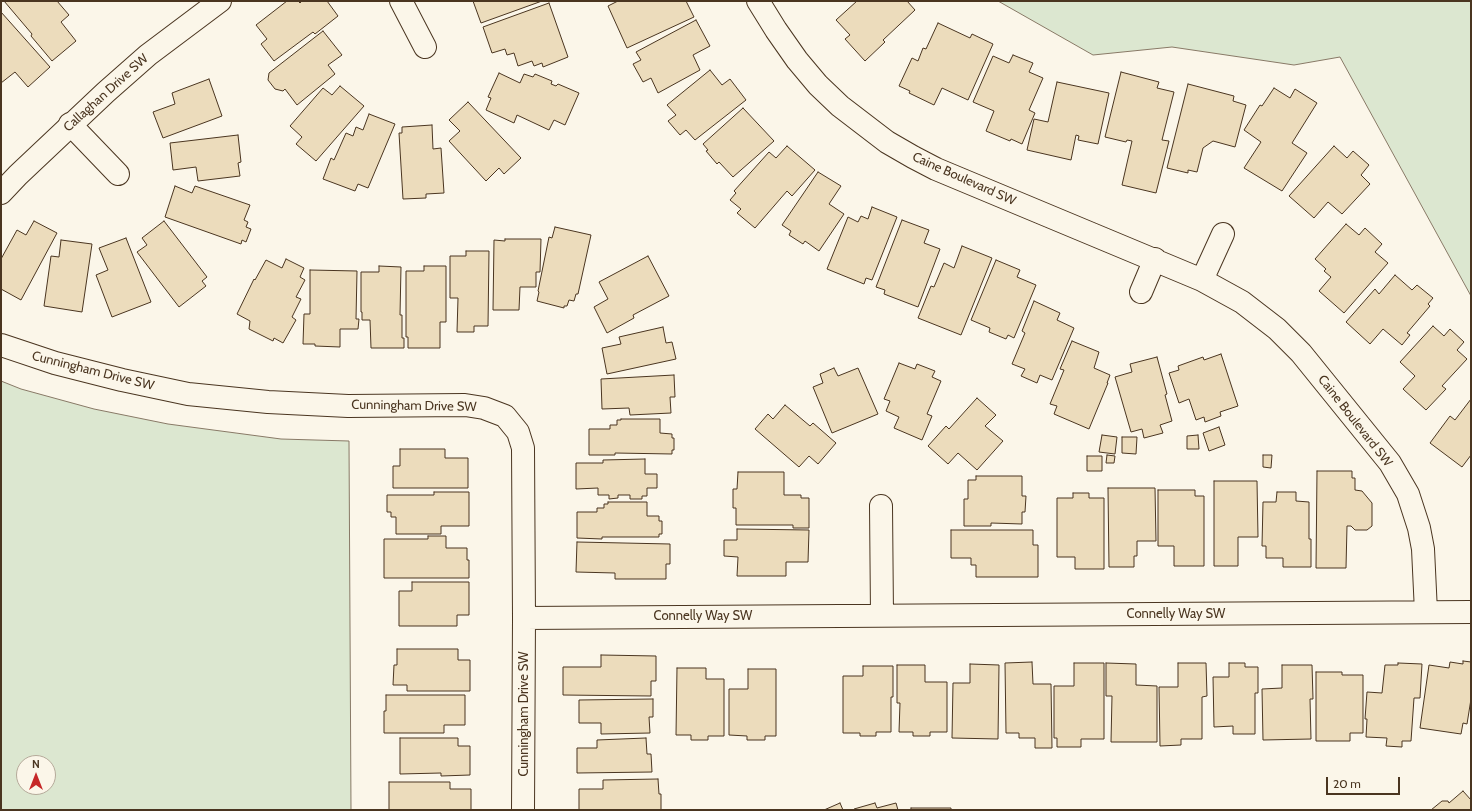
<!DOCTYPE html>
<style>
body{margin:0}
#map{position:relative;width:1472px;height:811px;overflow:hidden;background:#fbf6e9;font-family:Cabin,sans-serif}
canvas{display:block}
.frame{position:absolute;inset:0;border:2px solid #4a3520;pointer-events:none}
.north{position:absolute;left:16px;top:755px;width:40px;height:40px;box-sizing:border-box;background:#fbf6e9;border:1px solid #b4a999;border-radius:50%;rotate:0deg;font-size:11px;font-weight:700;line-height:16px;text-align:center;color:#4a3520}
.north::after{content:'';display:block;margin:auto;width:14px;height:18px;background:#c62828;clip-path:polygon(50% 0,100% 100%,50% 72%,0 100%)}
.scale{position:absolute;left:1326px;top:777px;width:74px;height:18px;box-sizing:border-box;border:2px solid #4a3520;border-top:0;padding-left:5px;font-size:12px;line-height:14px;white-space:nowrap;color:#4a3520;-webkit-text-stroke:3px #fbf6e9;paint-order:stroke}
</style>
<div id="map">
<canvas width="1472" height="811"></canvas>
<div class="frame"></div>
<div class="north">N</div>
<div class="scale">20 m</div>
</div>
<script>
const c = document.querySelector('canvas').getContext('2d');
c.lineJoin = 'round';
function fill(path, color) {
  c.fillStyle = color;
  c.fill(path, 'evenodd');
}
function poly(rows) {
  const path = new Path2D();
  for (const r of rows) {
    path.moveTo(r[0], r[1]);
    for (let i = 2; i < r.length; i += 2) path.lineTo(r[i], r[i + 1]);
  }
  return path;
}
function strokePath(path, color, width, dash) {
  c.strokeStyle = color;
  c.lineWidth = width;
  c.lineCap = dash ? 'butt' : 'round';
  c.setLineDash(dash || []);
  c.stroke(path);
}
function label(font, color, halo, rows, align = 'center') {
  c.font = font + ' Cabin,sans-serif';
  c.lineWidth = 3;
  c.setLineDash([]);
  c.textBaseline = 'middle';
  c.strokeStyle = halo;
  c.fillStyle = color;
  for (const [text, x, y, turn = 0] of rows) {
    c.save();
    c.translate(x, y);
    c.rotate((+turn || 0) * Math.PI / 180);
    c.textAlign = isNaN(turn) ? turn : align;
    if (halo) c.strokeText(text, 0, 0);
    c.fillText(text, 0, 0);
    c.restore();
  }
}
const green = poly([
 [998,1,1471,1,1471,296,1340,57,1294,65,1172,47,1093,55,998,1],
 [1,381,21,389,94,409,168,424,281,439,349,441,351,810,1,810,1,381],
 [24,763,48,763,48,787,24,787,24,763]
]);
const building = poly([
 [4,1,57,1,69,15,61,22,76,41,52,61,31,36,32,34,4,1],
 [287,1,298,1,300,3,302,1,327,1,338,16,315,34,313,32,274,61,261,44,267,39,256,25,287,1],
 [473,1,542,1,481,23,473,1],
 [618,1,686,1,694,17,627,48,608,6,618,1],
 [857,1,907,1,915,10,883,40,885,42,865,61,845,39,850,35,836,20,857,1],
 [549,3,568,57,543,67,542,63,534,66,532,61,518,66,514,53,507,55,505,49,492,53,483,27,549,3],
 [1,12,50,67,28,87,15,72,1,83,1,12],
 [696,20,710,46,693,55,700,70,658,93,651,78,643,82,633,64,641,60,636,52,696,20],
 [938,23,970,38,972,34,993,44,968,100,942,88,934,105,909,93,910,91,899,86,912,58,918,61,923,48,926,49,938,23],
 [323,31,342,55,328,65,335,74,297,105,285,89,283,91,275,89,268,80,269,73,323,31],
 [1013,55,1033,63,1029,72,1043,78,1029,110,1035,113,1022,144,1011,139,1010,141,986,131,994,111,973,102,993,56,1009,63,1013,55],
 [710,70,722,85,730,79,746,100,695,140,686,130,680,135,668,121,676,115,667,105,710,70],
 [1121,72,1159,82,1157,88,1174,92,1162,140,1169,141,1156,193,1122,185,1132,141,1127,140,1126,142,1105,137,1121,72],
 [499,73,520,83,524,74,533,77,535,74,552,81,551,84,556,86,558,84,579,93,565,125,554,120,549,130,517,115,514,123,486,110,491,98,488,97,499,73],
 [209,79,222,116,163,138,153,112,175,104,172,93,209,79],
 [1057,82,1109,93,1098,144,1078,140,1079,136,1076,135,1071,160,1027,150,1034,119,1048,122,1057,82],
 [1188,84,1234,96,1233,101,1246,105,1235,147,1213,141,1203,148,1197,172,1188,170,1188,173,1167,168,1188,84],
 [340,86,364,106,316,161,296,144,302,137,290,126,323,88,332,95,340,86],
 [1274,88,1290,98,1295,89,1317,103,1292,143,1307,153,1282,191,1244,168,1261,142,1244,130,1260,105,1262,106,1274,88],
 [468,102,521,158,504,174,499,168,486,181,449,141,460,131,449,120,468,102],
 [743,108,774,141,733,177,719,162,717,164,706,151,708,150,703,144,743,108],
 [369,114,395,124,368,188,358,184,355,191,323,179,331,158,334,160,346,133,353,136,356,127,363,130,369,114],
 [432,125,433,149,441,148,444,193,426,194,426,198,403,199,399,133,402,133,402,127,432,125],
 [238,135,241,162,238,163,240,176,198,181,196,167,173,170,170,143,238,135],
 [787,146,815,170,792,196,787,191,755,228,737,213,741,209,730,200,736,193,734,191,769,152,776,158,787,146],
 [1334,146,1347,158,1353,151,1369,165,1361,175,1370,184,1342,214,1328,202,1314,218,1289,196,1334,146],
 [818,172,841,186,829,204,844,214,819,251,805,241,803,244,789,235,791,231,782,225,818,172],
 [175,186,192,193,195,186,250,205,244,220,248,222,246,227,251,229,246,242,242,240,241,244,165,217,175,186],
 [872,207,897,217,872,280,866,278,864,284,827,269,848,217,858,222,861,216,868,219,872,207],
 [902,220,929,230,924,243,940,249,918,307,884,294,885,290,876,287,902,220],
 [34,221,57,233,21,300,1,289,1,259,17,230,26,235,34,221],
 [164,221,207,277,202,281,206,286,179,307,137,252,147,245,142,238,164,221],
 [1346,224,1359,235,1365,228,1382,244,1375,252,1388,263,1344,313,1319,291,1331,277,1324,271,1326,269,1315,259,1346,224],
 [555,227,591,235,578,294,576,294,574,301,569,300,567,306,564,306,564,308,537,301,539,292,538,291,549,237,552,238,555,227],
 [126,238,151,302,112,317,96,275,108,270,99,248,126,238],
 [505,239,541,239,540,272,536,272,536,287,520,287,519,310,493,310,494,240,505,241,505,239],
 [61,240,92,244,82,312,44,306,51,256,59,257,61,240],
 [962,246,992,258,961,335,918,318,931,286,934,287,944,263,954,268,962,246],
 [466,251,489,251,488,326,474,326,474,332,457,332,458,298,450,298,450,256,466,256,466,251],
 [648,256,669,296,633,315,634,318,607,333,594,307,608,299,599,282,648,256],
 [286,259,304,268,300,277,305,280,296,297,301,299,292,317,296,320,283,343,274,338,273,341,249,329,250,321,237,314,254,279,255,280,266,260,282,268,286,259],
 [996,260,1020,270,1017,277,1036,285,1014,338,1008,335,1006,339,989,332,990,328,971,320,996,260],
 [379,266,401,267,400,315,402,315,402,338,404,338,404,348,371,348,370,320,362,320,362,312,361,312,361,272,379,272,379,266],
 [424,266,446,266,446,322,440,322,440,348,408,348,408,337,406,337,406,271,424,271,424,266],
 [310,270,357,271,356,319,359,319,358,329,340,329,340,347,315,346,315,344,303,344,304,314,310,314,310,270],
 [1395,275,1412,290,1417,285,1433,298,1428,304,1430,306,1407,333,1410,335,1402,345,1383,329,1370,344,1346,322,1375,289,1379,294,1395,275],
 [1034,301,1060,313,1057,320,1074,328,1052,380,1040,375,1037,383,1021,376,1025,369,1012,364,1025,333,1022,331,1034,301],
 [1433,326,1444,336,1450,329,1464,342,1457,350,1467,359,1442,386,1446,389,1426,410,1403,389,1415,376,1400,362,1433,326],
 [663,327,666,343,672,342,676,359,607,374,602,348,621,344,619,337,663,327],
 [1072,341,1099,352,1094,368,1110,375,1107,383,1108,383,1089,429,1054,414,1057,406,1050,404,1064,370,1060,369,1072,341],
 [1221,354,1238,406,1220,412,1221,416,1205,422,1204,417,1196,420,1189,399,1179,403,1169,373,1179,370,1178,366,1203,357,1204,360,1221,354],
 [1157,357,1167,394,1165,395,1172,421,1160,425,1163,433,1144,438,1142,429,1131,432,1115,377,1132,372,1130,364,1157,357],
 [899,363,915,369,917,364,935,371,932,377,941,381,927,414,932,416,922,440,894,428,899,417,886,411,890,401,884,399,899,363],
 [834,368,838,376,858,368,878,414,832,433,813,387,823,383,820,374,834,368],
 [674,375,675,397,670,397,671,413,630,415,629,408,602,409,601,379,674,375],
 [977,398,996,415,985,426,1003,441,977,470,958,453,948,464,928,446,946,426,949,429,977,398],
 [1471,399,1471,455,1462,467,1430,443,1450,416,1455,420,1471,399],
 [785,405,810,426,813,423,836,443,818,464,809,456,799,467,755,429,768,414,773,419,785,405],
 [621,419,660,419,660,433,672,434,672,438,674,438,674,450,672,450,672,454,615,453,615,455,589,455,589,429,610,429,610,425,617,425,617,420,621,420,621,419],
 [1219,427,1225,445,1209,451,1203,433,1219,427],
 [1102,435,1117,437,1115,454,1099,452,1102,435],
 [1198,435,1199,449,1187,449,1187,436,1198,435],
 [1122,437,1137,437,1136,454,1122,453,1122,437],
 [400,449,445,449,445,458,468,458,468,488,393,488,393,466,400,466,400,449],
 [1107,455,1115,456,1114,463,1106,463,1107,455],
 [1263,455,1272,455,1271,468,1263,467,1263,455],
 [1087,456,1102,456,1102,471,1087,471,1087,456],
 [645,459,645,474,657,474,657,488,647,488,647,496,642,496,642,499,630,499,630,495,618,495,618,498,609,499,609,495,598,495,598,488,576,489,576,463,603,463,603,460,645,459],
 [1317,471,1352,471,1352,478,1355,478,1355,490,1362,491,1372,503,1372,526,1367,530,1355,530,1351,526,1347,526,1346,568,1316,568,1317,471],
 [738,472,784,472,784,495,801,495,801,498,809,498,809,528,793,528,793,525,736,525,736,508,733,508,733,489,737,489,738,472],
 [976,476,1022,476,1022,496,1026,496,1025,512,1022,512,1022,524,991,523,991,526,964,526,964,499,968,499,968,480,976,480,976,476],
 [1214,481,1257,481,1258,537,1238,537,1238,566,1214,566,1214,481],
 [1108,488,1155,488,1156,541,1137,541,1137,556,1134,556,1134,567,1109,567,1108,488],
 [1158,490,1195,490,1195,496,1204,496,1204,566,1174,566,1174,546,1158,546,1158,490],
 [434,492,469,492,469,526,441,526,441,534,396,534,396,517,391,517,391,512,387,512,387,495,434,495,434,492],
 [1277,492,1296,492,1296,501,1309,502,1309,539,1311,539,1311,567,1283,567,1283,558,1266,558,1266,546,1262,546,1263,502,1276,502,1277,492],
 [1073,493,1089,493,1089,498,1104,498,1104,569,1075,569,1075,557,1057,557,1057,498,1073,498,1073,493],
 [608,502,647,502,647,516,659,516,659,521,662,521,662,534,659,534,659,537,602,537,602,539,577,538,577,512,597,512,597,508,604,508,604,504,608,504,608,502],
 [737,529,809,530,808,562,786,562,786,576,737,576,738,557,724,556,724,540,737,540,737,529],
 [951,530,1033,530,1033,545,1038,545,1038,577,976,577,976,565,971,565,971,558,951,558,951,530],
 [428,536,446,536,446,548,467,548,467,560,469,560,469,578,384,578,384,539,428,539,428,536],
 [577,542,670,544,670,564,666,564,666,579,615,579,615,573,576,572,577,542],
 [412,582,469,582,469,615,457,615,457,626,399,626,399,591,412,591,412,582],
 [397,649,458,649,458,660,470,660,470,691,407,691,407,685,393,685,394,665,397,665,397,649],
 [601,655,656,656,656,681,651,681,651,696,563,695,563,667,601,667,601,655],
 [1463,661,1471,662,1471,699,1467,724,1463,723,1461,734,1420,728,1429,665,1449,668,1450,662,1463,664,1463,661],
 [1032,662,1033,684,1051,684,1052,748,1035,748,1035,738,1019,738,1019,733,1006,733,1005,663,1032,662],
 [1074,663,1104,663,1104,739,1081,739,1081,747,1057,747,1057,738,1054,738,1054,686,1074,686,1074,663],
 [1106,663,1136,664,1136,685,1157,686,1157,742,1111,742,1112,696,1106,696,1106,663],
 [1178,663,1206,663,1207,696,1202,697,1202,739,1181,739,1181,745,1160,746,1159,687,1178,687,1178,663],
 [1229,663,1245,663,1245,667,1258,667,1258,693,1255,693,1255,734,1233,734,1233,726,1214,727,1213,677,1229,677,1229,663],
 [1398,663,1422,664,1420,698,1414,698,1411,741,1402,741,1402,747,1386,746,1387,738,1366,737,1367,719,1365,719,1367,692,1382,693,1385,665,1398,665,1398,663],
 [970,664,999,665,998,739,952,738,953,683,970,683,970,664],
 [897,665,925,665,925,682,947,682,947,732,930,732,930,736,913,736,913,732,899,732,900,703,897,703,897,665],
 [1282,665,1312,665,1313,699,1310,699,1311,739,1263,740,1262,689,1282,688,1282,665],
 [863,666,893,666,893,697,891,697,891,732,876,732,876,736,860,736,860,733,843,733,843,676,863,676,863,666],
 [677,668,706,668,706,679,724,679,724,736,708,736,708,740,691,740,691,735,676,735,677,668],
 [748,669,776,669,776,736,765,736,765,740,747,740,747,736,729,735,729,689,748,689,748,669],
 [1316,672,1342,672,1342,675,1363,675,1363,733,1350,733,1350,741,1316,741,1316,672],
 [386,695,465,695,465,725,444,725,444,733,384,733,384,711,386,711,386,695],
 [653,699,653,717,649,717,650,733,601,734,601,723,579,723,579,700,653,699],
 [400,738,458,738,458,746,470,746,470,775,441,776,441,773,400,774,400,738],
 [646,738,647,754,651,754,652,772,577,773,577,748,597,748,597,740,646,738],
 [658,779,659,794,661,794,661,810,579,810,579,789,603,789,603,780,658,779],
 [389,782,450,782,450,789,471,789,471,810,389,810,389,782],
 [1463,791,1471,800,1471,810,1431,810,1442,801,1448,801,1449,803,1463,791],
 [840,803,843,810,824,810,840,803],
 [875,803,877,808,896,803,898,810,855,810,854,809,875,803],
 [911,808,951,808,951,810,911,810,911,808]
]);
const street = poly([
 [401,1,425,47],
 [758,1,776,30,797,60,818,85,840,106,887,142,913,157,936,169,1202,280,1242,302,1277,329,1301,353,1390,463,1408,494,1419,528,1423,549,1426,612],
 [70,124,118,174],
 [1202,280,1223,234],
 [1141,292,1155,259],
 [1,345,55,363,122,380,188,394,268,402,348,406,465,405,484,408,505,416,518,432,523,448,524,618,523,810],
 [881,506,882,615],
 [524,618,1471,612]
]);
const secondary = poly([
 [1,193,18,175,106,92,148,55,220,1]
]);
const streetNames = [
 ["Callaghan Drive SW",106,93,-42],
 ["Caine Boulevard SW",964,179,24],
 ["Cunningham Drive SW",93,371,14],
 ["Cunningham Drive SW",414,406,1],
 ["Caine Boulevard SW",1355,421,52],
 ["Connelly Way SW",1176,614],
 ["Connelly Way SW",703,616],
 ["Cunningham Drive SW",524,714,-90]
];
fill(green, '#dce7d0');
strokePath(green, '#887966', 1);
fill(building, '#ecdcbc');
strokePath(building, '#4a3520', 1);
strokePath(street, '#4a3520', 24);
strokePath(secondary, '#4a3520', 24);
strokePath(street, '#fbf6e9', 22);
strokePath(secondary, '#fbf6e9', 22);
label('13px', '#4a3520', '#fbf6e9', streetNames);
</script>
